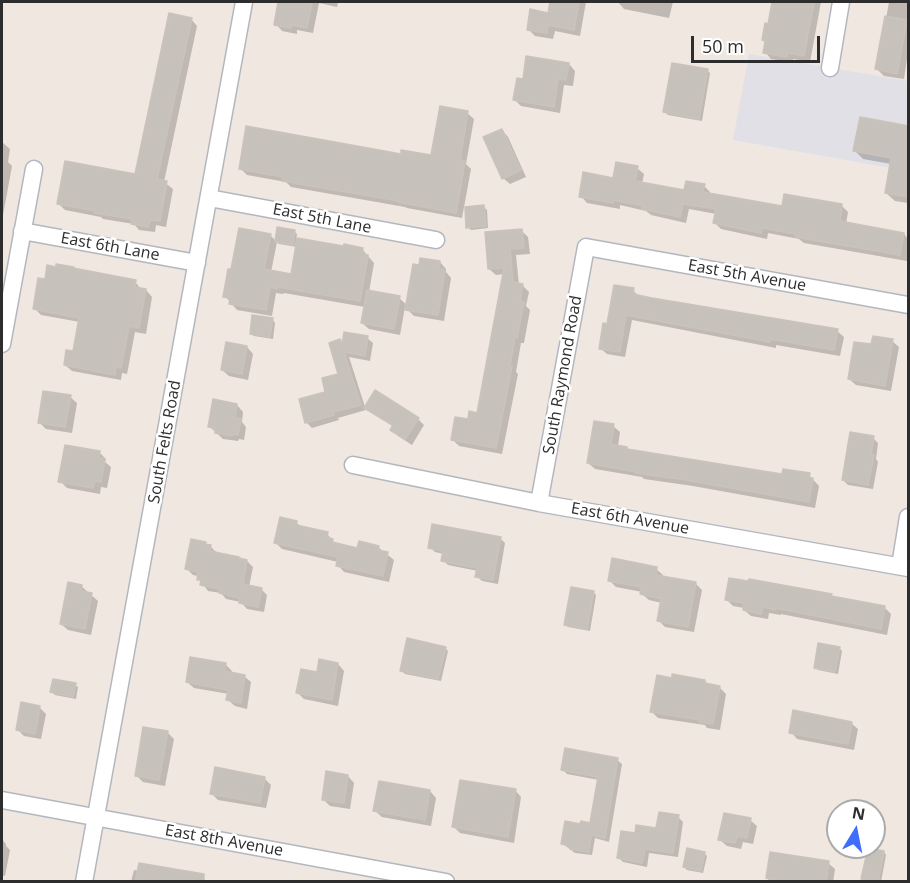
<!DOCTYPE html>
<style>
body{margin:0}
#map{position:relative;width:910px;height:883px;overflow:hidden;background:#efe7e0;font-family:"Open Sans",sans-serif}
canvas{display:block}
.frame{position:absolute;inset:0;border:3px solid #2d2d2d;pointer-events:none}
.north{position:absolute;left:826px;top:799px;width:60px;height:60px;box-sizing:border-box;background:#fff;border:2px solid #ababab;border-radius:50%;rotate:10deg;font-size:16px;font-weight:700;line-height:24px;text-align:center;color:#2d2d2d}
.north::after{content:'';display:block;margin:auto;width:21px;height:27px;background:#3f6efc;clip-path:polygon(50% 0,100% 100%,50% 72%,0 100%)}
.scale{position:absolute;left:691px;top:36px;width:129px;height:27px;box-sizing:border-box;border:3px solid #2d2d2d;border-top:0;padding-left:8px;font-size:18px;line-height:21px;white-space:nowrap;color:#2d2d2d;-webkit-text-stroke:4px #fff;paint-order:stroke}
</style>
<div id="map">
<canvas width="910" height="883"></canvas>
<div class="frame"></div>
<div class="north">N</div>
<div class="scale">50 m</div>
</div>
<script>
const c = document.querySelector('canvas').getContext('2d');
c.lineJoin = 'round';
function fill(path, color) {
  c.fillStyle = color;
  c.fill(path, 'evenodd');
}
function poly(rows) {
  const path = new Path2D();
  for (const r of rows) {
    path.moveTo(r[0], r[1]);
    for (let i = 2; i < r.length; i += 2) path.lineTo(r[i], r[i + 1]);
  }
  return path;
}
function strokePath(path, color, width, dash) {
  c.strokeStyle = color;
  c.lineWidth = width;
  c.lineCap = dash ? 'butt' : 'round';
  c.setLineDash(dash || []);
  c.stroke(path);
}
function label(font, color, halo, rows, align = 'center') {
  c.font = font + ' "Open Sans",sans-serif';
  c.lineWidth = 5;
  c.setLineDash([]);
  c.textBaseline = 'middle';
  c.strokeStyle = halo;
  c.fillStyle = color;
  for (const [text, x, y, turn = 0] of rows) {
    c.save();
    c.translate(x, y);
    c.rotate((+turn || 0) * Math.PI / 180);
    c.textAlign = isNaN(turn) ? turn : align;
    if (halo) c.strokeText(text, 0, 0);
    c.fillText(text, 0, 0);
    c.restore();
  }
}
const industrial = poly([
 [749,54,908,81,908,171,733,140]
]);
const shadow = poly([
 [280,2,338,2,337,7,319,3,313,33,297,30,297,34,282,31,276,24],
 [552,2,586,2,580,36,555,31,553,39,535,36,528,29,549,15],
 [618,2,673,2,669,18,624,9],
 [774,2,821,2,810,62,793,59,793,62,771,59,765,52,766,43,763,40,770,26],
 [889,2,908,2,908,52,904,79,884,76,877,69],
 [191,19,197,26,164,182,173,189,166,227,156,225,155,232,139,230,134,224,103,219,101,217,65,210,58,203,136,176],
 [569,64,575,71,573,86,564,85,560,113,521,106,515,100,524,80],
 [707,70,710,73,702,121,668,115,665,112],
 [467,113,474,119,466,164,471,169,462,218,407,208,405,207,291,187,286,182,247,175,240,168,402,156,432,156],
 [908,127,908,203,895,201,886,193,891,164,863,159,855,151],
 [502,130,508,137,526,177,510,184,503,178],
 [2,142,10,149,8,162,12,166,2,221],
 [637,168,644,174,642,184,685,192,704,186,710,192,710,195,783,208,842,206,848,212,846,224,904,234,908,239,907,261,804,243,799,239,768,233,767,239,721,229,715,223,716,214,689,209,686,223,651,215,646,211,620,205,620,209,587,203,581,196],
 [484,207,487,210,488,228,471,230,468,227],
 [294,231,297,234,296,240,345,248,362,249,374,263,369,292,399,298,408,306,440,262,446,269,446,272,451,278,444,321,414,316,405,307,400,335,369,329,362,323,365,307,284,293,283,294,276,293,272,316,237,310,225,296,233,271,270,235,276,241],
 [277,242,279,244,297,247,292,275,271,272],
 [522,231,528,237,530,254,516,255,519,285,522,285,529,292,526,306,530,310,524,343,521,343,516,372,518,374,502,454,459,446,453,440,469,421,478,414,504,274,496,275,489,269],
 [135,282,141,289,146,290,152,297,146,334,135,332,127,374,122,373,121,380,72,371,65,365,74,353,80,322,41,315,34,308],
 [633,290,639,297,837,331,844,337,840,356,776,345,776,348,632,320,625,357,607,354,600,348,609,325],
 [273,320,275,323,273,339,254,336,251,333],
 [367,338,373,343,370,361,349,357,366,410,338,418,339,420,312,428,306,422,339,375,340,341,343,344],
 [892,341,899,347,891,391,856,385,849,379,872,346],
 [247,347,253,354,248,380,229,376,222,370],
 [70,397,77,403,72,433,46,429,39,422],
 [237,405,243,412,242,422,246,427,244,440,239,439,238,441,223,439,209,426],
 [366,407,418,419,424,425,412,445,398,436,392,430,394,427,373,414],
 [613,426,620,432,618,446,627,448,629,451,783,476,809,475,819,486,815,508,693,486,644,479,642,477,595,469,588,463],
 [873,438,878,443,876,459,878,462,873,489,848,485,843,480],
 [99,452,106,459,105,462,111,467,107,488,101,487,100,494,67,488,60,481],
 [296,522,302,528,327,534,336,544,358,549,378,547,394,560,389,582,344,572,338,565,338,562,282,549,275,542],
 [500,538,505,543,498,584,482,581,477,576,478,571,448,565,443,560,444,554,435,552,430,547],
 [205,543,210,546,216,552,216,554,247,561,253,567,249,587,261,589,267,595,264,612,247,609,241,602,226,599,221,593,208,591,199,579,199,576,193,575,187,569],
 [656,569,663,575,662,577,695,583,702,590,694,632,665,627,659,621,662,603,649,600,642,594,642,592,616,587,609,580],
 [81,586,98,601,91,635,68,630,61,624],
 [594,593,596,595,590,631,568,627,565,624],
 [831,595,834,598,884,607,891,614,887,635,781,614,781,615,769,613,768,619,751,616,744,610,744,608,733,606,727,600],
 [445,648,448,651,441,681,405,674,402,671],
 [839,648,842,651,838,674,818,670,815,668],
 [225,664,232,671,231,674,244,676,251,682,247,709,235,706,228,700,229,694,194,688,187,682],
 [338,664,344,671,338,706,304,699,298,693,318,673],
 [705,681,709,686,719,687,726,694,720,730,707,728,705,725,658,718,652,712],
 [75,685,78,687,76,699,55,695,52,692],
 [39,707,46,714,41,739,24,736,18,730],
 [851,723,858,729,854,750,797,739,791,732],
 [167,732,174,739,165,786,143,782,136,775],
 [617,760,622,764,609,842,595,838,592,855,575,853,563,844,581,825,591,825,599,780,567,774,563,770],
 [348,776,354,783,350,809,330,806,323,799],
 [264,778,271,785,266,808,218,800,211,793],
 [515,790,521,797,514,843,460,833,453,826],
 [430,791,436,798,431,826,382,817,375,811],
 [678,817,683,822,678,857,649,853,647,867,623,862,618,857,636,835,657,830],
 [750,820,757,826,753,844,743,842,741,849,727,846,720,840],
 [2,839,6,844,6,846,10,850,5,876,2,875],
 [884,852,886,855,881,882,866,882,863,879],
 [704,853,707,856,703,873,687,870,684,867],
 [828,863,835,869,833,882,771,882,767,878],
 [134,870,139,871,204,882,131,882]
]);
const building = poly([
 [278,2,312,2,307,28,291,25,291,28,274,25,278,2],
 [550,2,579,2,574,30,548,25,547,33,527,30,530,9,548,13,550,2],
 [772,2,814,2,804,56,787,53,787,57,763,53,765,41,762,40,765,23,768,24,772,2],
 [169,13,192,18,157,179,167,181,160,221,150,220,148,227,131,224,132,219,95,213,96,211,57,204,65,161,135,174,169,13],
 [885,16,907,20,897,74,875,69,885,16],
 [526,56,569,63,566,80,558,79,554,107,513,100,517,78,523,79,526,56],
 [672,63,708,69,699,119,663,112,672,63],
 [440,106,468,111,460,160,465,161,456,213,398,202,399,201,282,181,283,177,239,169,246,126,401,154,401,150,431,155,440,106],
 [860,117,909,126,909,197,885,193,891,158,853,151,860,117],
 [502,129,521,170,502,179,483,137,502,129],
 [616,162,638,166,635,181,684,190,686,181,705,184,703,192,782,206,784,194,842,204,840,221,904,233,900,255,795,237,796,234,762,228,761,233,713,223,716,209,683,204,680,217,642,209,643,206,614,200,613,203,579,197,583,172,613,178,616,162],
 [484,205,486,226,466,228,465,207,484,205],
 [277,227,295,230,293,245,275,242,277,227],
 [239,228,271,234,264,269,291,274,297,238,343,246,344,244,363,248,362,254,368,255,360,301,277,287,277,289,270,287,266,310,229,304,230,298,223,297,228,269,231,269,239,228],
 [522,229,524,248,510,249,513,282,523,284,520,301,524,302,517,338,515,337,510,366,512,366,496,448,451,440,455,417,468,419,469,411,477,413,504,268,488,269,485,232,522,229],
 [420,258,440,261,439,269,445,270,438,315,405,310,413,264,419,265,420,258],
 [56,264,74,267,73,268,136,280,135,287,146,289,139,328,129,326,121,368,116,367,115,375,64,365,66,350,73,351,79,318,33,309,38,278,45,279,47,265,56,267,56,264],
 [614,285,634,288,633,294,652,298,838,329,834,350,770,339,770,342,626,315,620,352,599,349,603,323,607,324,614,285],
 [367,290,400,296,394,329,361,323,367,290],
 [252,315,273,318,270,337,250,334,252,315],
 [344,332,368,336,365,356,344,352,361,405,333,412,334,415,305,423,299,399,325,392,322,378,338,374,329,343,340,339,342,344,344,332],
 [873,336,893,339,885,386,848,379,854,342,871,344,873,336],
 [226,342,247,346,242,374,221,370,226,342],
 [375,390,419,418,405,439,390,430,393,425,364,408,375,390],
 [43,391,71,395,65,427,38,423,43,391],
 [213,399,237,404,235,418,241,419,238,435,232,434,232,436,215,433,215,428,208,427,213,399],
 [594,421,614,424,611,444,627,447,627,449,769,472,782,474,783,469,810,473,809,478,813,478,809,502,686,480,635,473,636,472,587,463,594,421],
 [850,432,874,436,871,455,874,455,868,485,842,480,850,432],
 [65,445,100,451,99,458,105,459,101,482,95,481,93,488,58,482,65,445],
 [280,517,297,521,296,525,328,532,327,537,333,539,332,542,357,548,359,541,379,546,378,550,388,552,383,576,336,566,338,557,274,543,280,517],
 [432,524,501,537,493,580,475,577,477,568,441,561,443,551,428,548,432,524],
 [191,539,206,542,205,544,211,545,210,551,239,557,239,558,247,560,243,584,262,588,258,607,239,603,240,598,219,593,220,589,200,585,201,580,197,580,198,572,185,569,191,539],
 [612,558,657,567,656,575,696,582,688,627,657,621,661,599,640,594,642,587,608,581,612,558],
 [729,578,748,581,749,579,832,594,831,596,885,606,881,629,775,608,775,610,763,607,761,614,743,610,744,603,725,600,729,578],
 [68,582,82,585,81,591,92,593,85,629,60,624,68,582],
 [571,587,594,591,587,629,564,625,571,587],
 [407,638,446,647,438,679,400,671,407,638],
 [818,643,840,647,835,672,814,668,818,643],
 [190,657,226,663,225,671,245,675,241,703,226,700,228,690,186,682,190,657],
 [319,659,338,663,332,700,296,693,301,669,317,672,319,659],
 [672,674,705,680,705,683,720,686,713,724,699,722,700,720,650,712,657,675,672,678,672,674],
 [53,679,76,683,73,697,50,692,53,679],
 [21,702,40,706,35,734,16,730,21,702],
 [793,710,852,722,848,744,789,733,793,710],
 [143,727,168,731,159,780,135,776,143,727],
 [565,748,618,758,605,838,591,835,589,852,570,849,570,846,561,844,565,821,580,824,581,821,590,823,598,777,561,770,565,748],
 [215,767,265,777,260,803,210,794,215,767],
 [326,771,348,775,344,803,322,800,326,771],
 [460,780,516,789,508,837,452,827,460,780],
 [379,781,430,790,425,820,373,811,379,781],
 [659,812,679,815,673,853,645,849,642,863,617,858,621,831,635,833,636,825,656,828,659,812],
 [724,813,751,818,747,838,737,836,735,843,718,840,724,813],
 [687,848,705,852,701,871,683,867,687,848],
 [868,848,884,851,878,882,861,879,868,848],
 [770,852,829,861,826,882,784,882,766,878,770,852],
 [139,863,204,874,204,882,135,882,139,863]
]);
const minor = poly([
 [830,68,841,2],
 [209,198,436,240],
 [22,231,197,263],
 [2,344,34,169],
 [353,465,539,503,908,568],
 [539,503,586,247,908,305],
 [900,566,908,517],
 [2,800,446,882],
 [84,882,244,2]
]);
const streetNames = [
 ["East 5th Lane",322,219,11],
 ["East 6th Lane",110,247,10],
 ["East 5th Avenue",747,276,10],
 ["South Raymond Road",563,375,-80],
 ["South Felts Road",165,442,-80],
 ["East 6th Avenue",630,519,10],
 ["East 8th Avenue",224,841,10]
];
fill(industrial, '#e2e0e7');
fill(shadow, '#0003');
fill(building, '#c7c1bc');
strokePath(building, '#cbc3b9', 1.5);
strokePath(minor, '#b3b7c1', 19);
strokePath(minor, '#fff', 16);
label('16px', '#2d2d2d', '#fff', streetNames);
</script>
